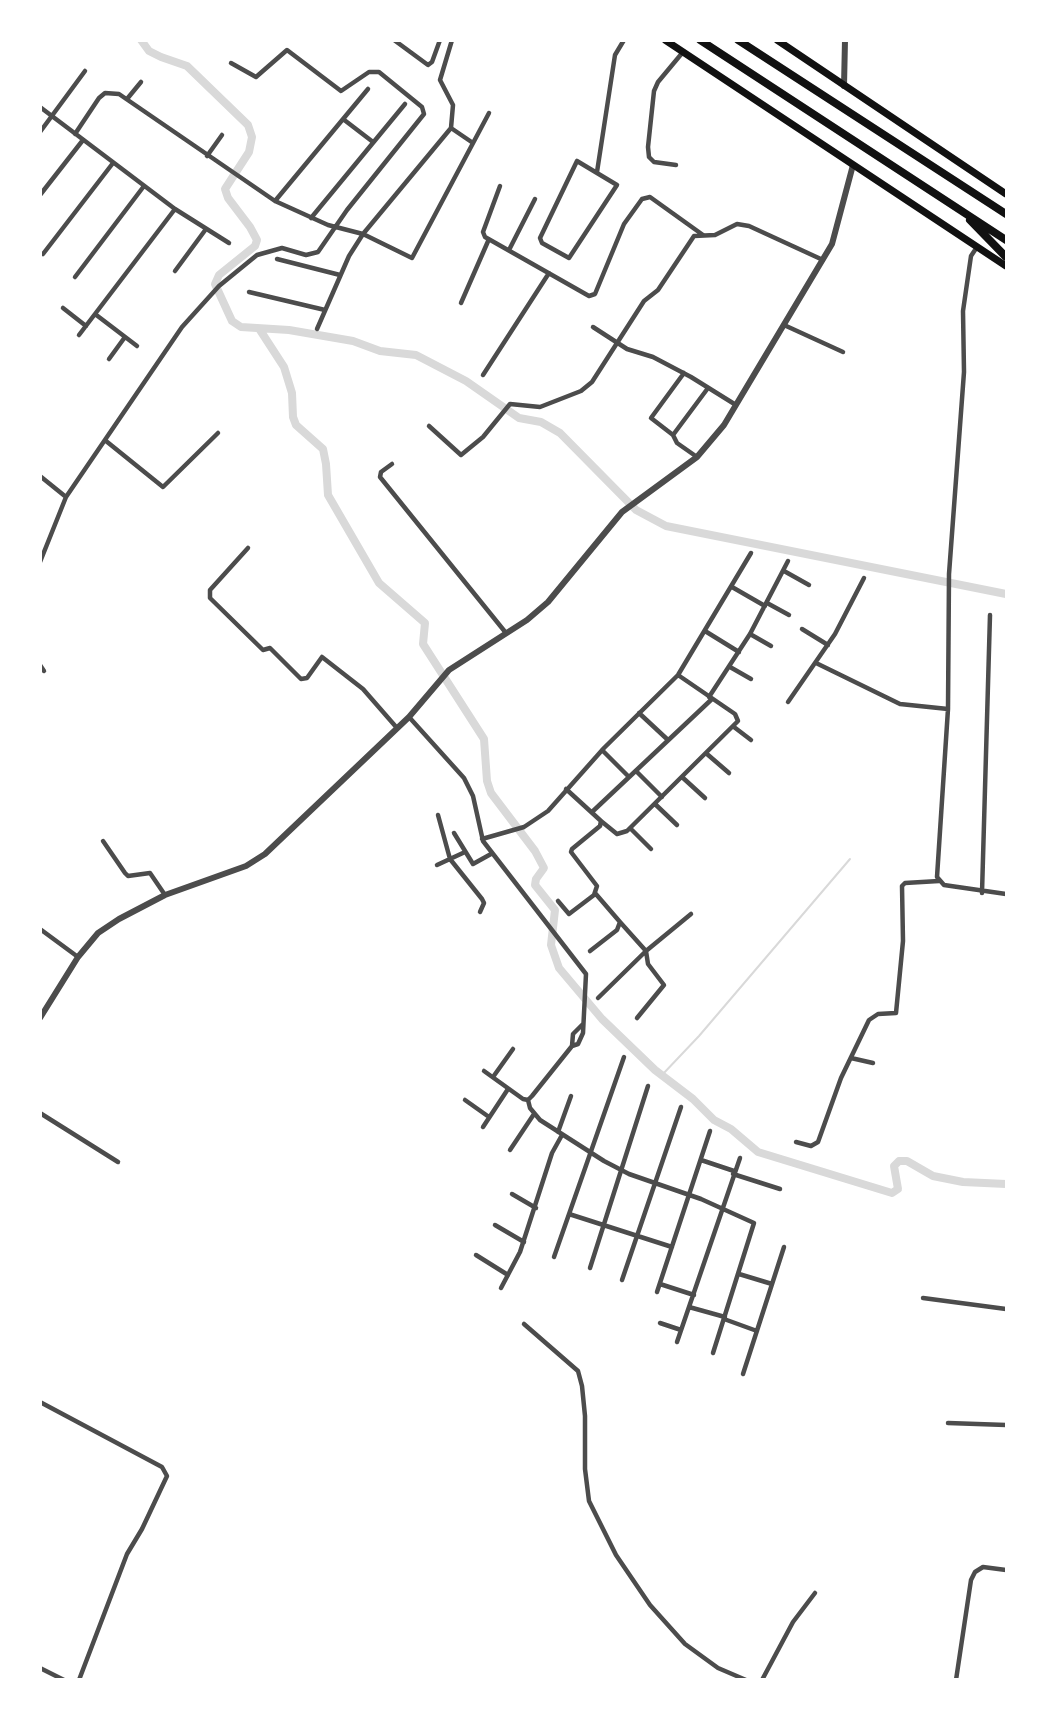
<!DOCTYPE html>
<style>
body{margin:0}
#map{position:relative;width:1047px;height:1720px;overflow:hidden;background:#fff;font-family:"Work Sans",sans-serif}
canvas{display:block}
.frame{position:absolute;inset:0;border:42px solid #fff;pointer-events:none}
</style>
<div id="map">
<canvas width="1047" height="1720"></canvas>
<div class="frame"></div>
</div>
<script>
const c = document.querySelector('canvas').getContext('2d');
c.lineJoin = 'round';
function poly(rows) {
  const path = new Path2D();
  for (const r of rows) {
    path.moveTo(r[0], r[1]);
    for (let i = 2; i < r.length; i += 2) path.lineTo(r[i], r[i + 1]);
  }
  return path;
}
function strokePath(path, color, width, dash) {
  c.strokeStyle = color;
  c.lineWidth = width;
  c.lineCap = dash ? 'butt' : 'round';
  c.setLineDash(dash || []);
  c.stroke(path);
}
const stream = poly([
 [662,1075,699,1036,850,859]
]);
const canal = poly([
 [141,40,149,51,161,57,187,66,248,125,252,137,249,152,225,189,228,198,250,227,257,240,255,246,219,275,215,284,232,321,241,327,289,330,353,341,380,351,416,355,466,381,519,418,541,422,560,433,636,510,666,526,1006,594],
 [260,330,284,367,292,393,293,417,296,425,323,449,326,464,328,495,379,583,425,623,423,644,484,739,487,781,491,793,535,851,544,868,536,879,535,885,555,910,551,945,559,968,602,1019,655,1070,693,1099,714,1120,731,1129,758,1152,892,1193,898,1189,894,1166,899,1161,907,1161,933,1176,963,1182,1006,1184]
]);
const minor = poly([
 [394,40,428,65,432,62,440,40],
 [127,99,141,82],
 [40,107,175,209,229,243],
 [343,119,373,142],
 [451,128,473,143],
 [40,132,85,71],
 [75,134,99,98,105,93,119,94,275,201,328,225,363,234,412,258,489,113],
 [207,156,222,135],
 [577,161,617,185,569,258,542,243,540,238,577,161],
 [676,165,654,162,649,157,648,147,654,91,658,82,683,52],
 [597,172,615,55,624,40],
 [500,186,483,232,485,237,589,296,595,294,624,224,642,199,650,197,703,235],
 [40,195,83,140],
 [275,201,368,89],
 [311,218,405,104],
 [977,247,971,256,963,311,964,372,949,574,948,709,937,877,944,885,1006,894],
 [509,250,535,199],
 [43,254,113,163],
 [277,259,340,275],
 [175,271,206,229],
 [75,277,144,186],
 [249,292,325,310],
 [461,303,489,239],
 [63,308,86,326],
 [95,314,137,346],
 [784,325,843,352],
 [593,327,627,349,653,357,691,377,736,405],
 [317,329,349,256,363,234,451,128,453,105,440,80,452,40],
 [79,335,175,209],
 [109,359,125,337],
 [483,375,549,273],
 [429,426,461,455,483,437,510,404,540,407,581,391,592,382,644,301,658,290,694,236,715,235,737,224,749,226,823,260],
 [673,435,651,418,684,373],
 [106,441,163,487,218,433],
 [697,457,677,443,673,435,708,388],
 [392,464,381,472,380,477,506,633],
 [40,476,66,497],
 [248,548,210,590,210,598,263,650,270,648,301,679,307,678,322,657,363,689,397,728],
 [40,562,66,497,182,327,219,286,257,255,282,248,306,255,318,252,347,210,424,114,422,107,379,72,369,72,341,91,287,50,256,77,231,63],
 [784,571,809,585],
 [732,587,765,606],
 [767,603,789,615],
 [802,629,828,645],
 [705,631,739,652],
 [750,634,771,646],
 [816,663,900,704,948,709],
 [40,665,44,671],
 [730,667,751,679],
 [709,697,750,634,788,561],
 [788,702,835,634,864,578],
 [639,713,668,740],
 [409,717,464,778,473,796,483,841,586,974,583,1033,578,1044,572,1046,532,1096,528,1100,523,1099,484,1071],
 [734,727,751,740],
 [602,750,629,777],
 [707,754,729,773],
 [636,771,662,797],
 [682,777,705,798],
 [655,804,677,825],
 [592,812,712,699],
 [438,815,450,859,482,899,484,903,480,912],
 [601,821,617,834,627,831,738,721,735,714,678,675],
 [630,828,651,849],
 [454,833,473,864,491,854],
 [482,839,524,827,548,811,604,748,678,675,751,553],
 [103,841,125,873,128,876,150,873,165,895],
 [437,865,465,852],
 [982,893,990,615],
 [558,901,569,914,594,895,597,886,571,852,572,849,600,826,601,821,566,789],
 [620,922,646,951,648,964,664,985,637,1018],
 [40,929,78,957],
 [590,951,617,930,620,922,595,893],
 [598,998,646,951,691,914],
 [572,1046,573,1034,582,1025],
 [851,1058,873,1063],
 [493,1077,513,1049],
 [465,1100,489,1117],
 [528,1100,530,1108,540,1120,604,1161,629,1174,701,1199,754,1223,713,1353],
 [40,1113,118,1162],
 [483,1127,508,1089],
 [558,1132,571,1096],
 [796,1142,811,1146,818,1142,841,1078,869,1020,878,1014,896,1013,903,941,902,886,905,883,939,881],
 [510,1150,534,1114],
 [701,1160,734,1171],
 [733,1174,780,1189],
 [512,1194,536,1208],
 [569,1214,672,1247],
 [495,1225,524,1242],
 [476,1255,508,1275],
 [554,1257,624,1057],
 [590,1268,648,1086],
 [739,1274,772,1284],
 [622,1280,681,1107],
 [660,1284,694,1295],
 [501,1288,520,1252,552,1153,562,1135],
 [657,1292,710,1131],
 [923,1298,1006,1309],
 [689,1307,725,1317],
 [724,1319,757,1331],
 [660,1323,681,1330],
 [524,1324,578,1371,582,1386,585,1416,585,1469,589,1501,616,1555,650,1605,685,1644,718,1668,746,1680],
 [677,1342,740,1158],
 [743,1374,784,1247],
 [40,1402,162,1467,167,1476,142,1529,127,1554,79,1680],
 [948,1423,1006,1425],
 [40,1668,64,1680],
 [762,1680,793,1622,815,1593],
 [956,1680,971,1580,975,1572,983,1567,1006,1570]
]);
const tertiary = poly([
 [844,86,845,40],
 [40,1018,78,957,98,933,119,919,165,895,246,866,265,854,409,717,449,670,527,620,548,602,622,512,697,457,724,425,832,244,853,165]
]);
const secondary = poly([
 [665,40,1006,266],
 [777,40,1006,194]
]);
const trunk = poly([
 [700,40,1006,240],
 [738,40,1006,214],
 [970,220,1006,257]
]);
strokePath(stream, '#d9d9d9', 2);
strokePath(canal, '#d9d9d9', 8);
strokePath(minor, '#4c4c4c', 4.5);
strokePath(tertiary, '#4c4c4c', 6);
strokePath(secondary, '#111', 7);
strokePath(trunk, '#111', 8);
</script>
